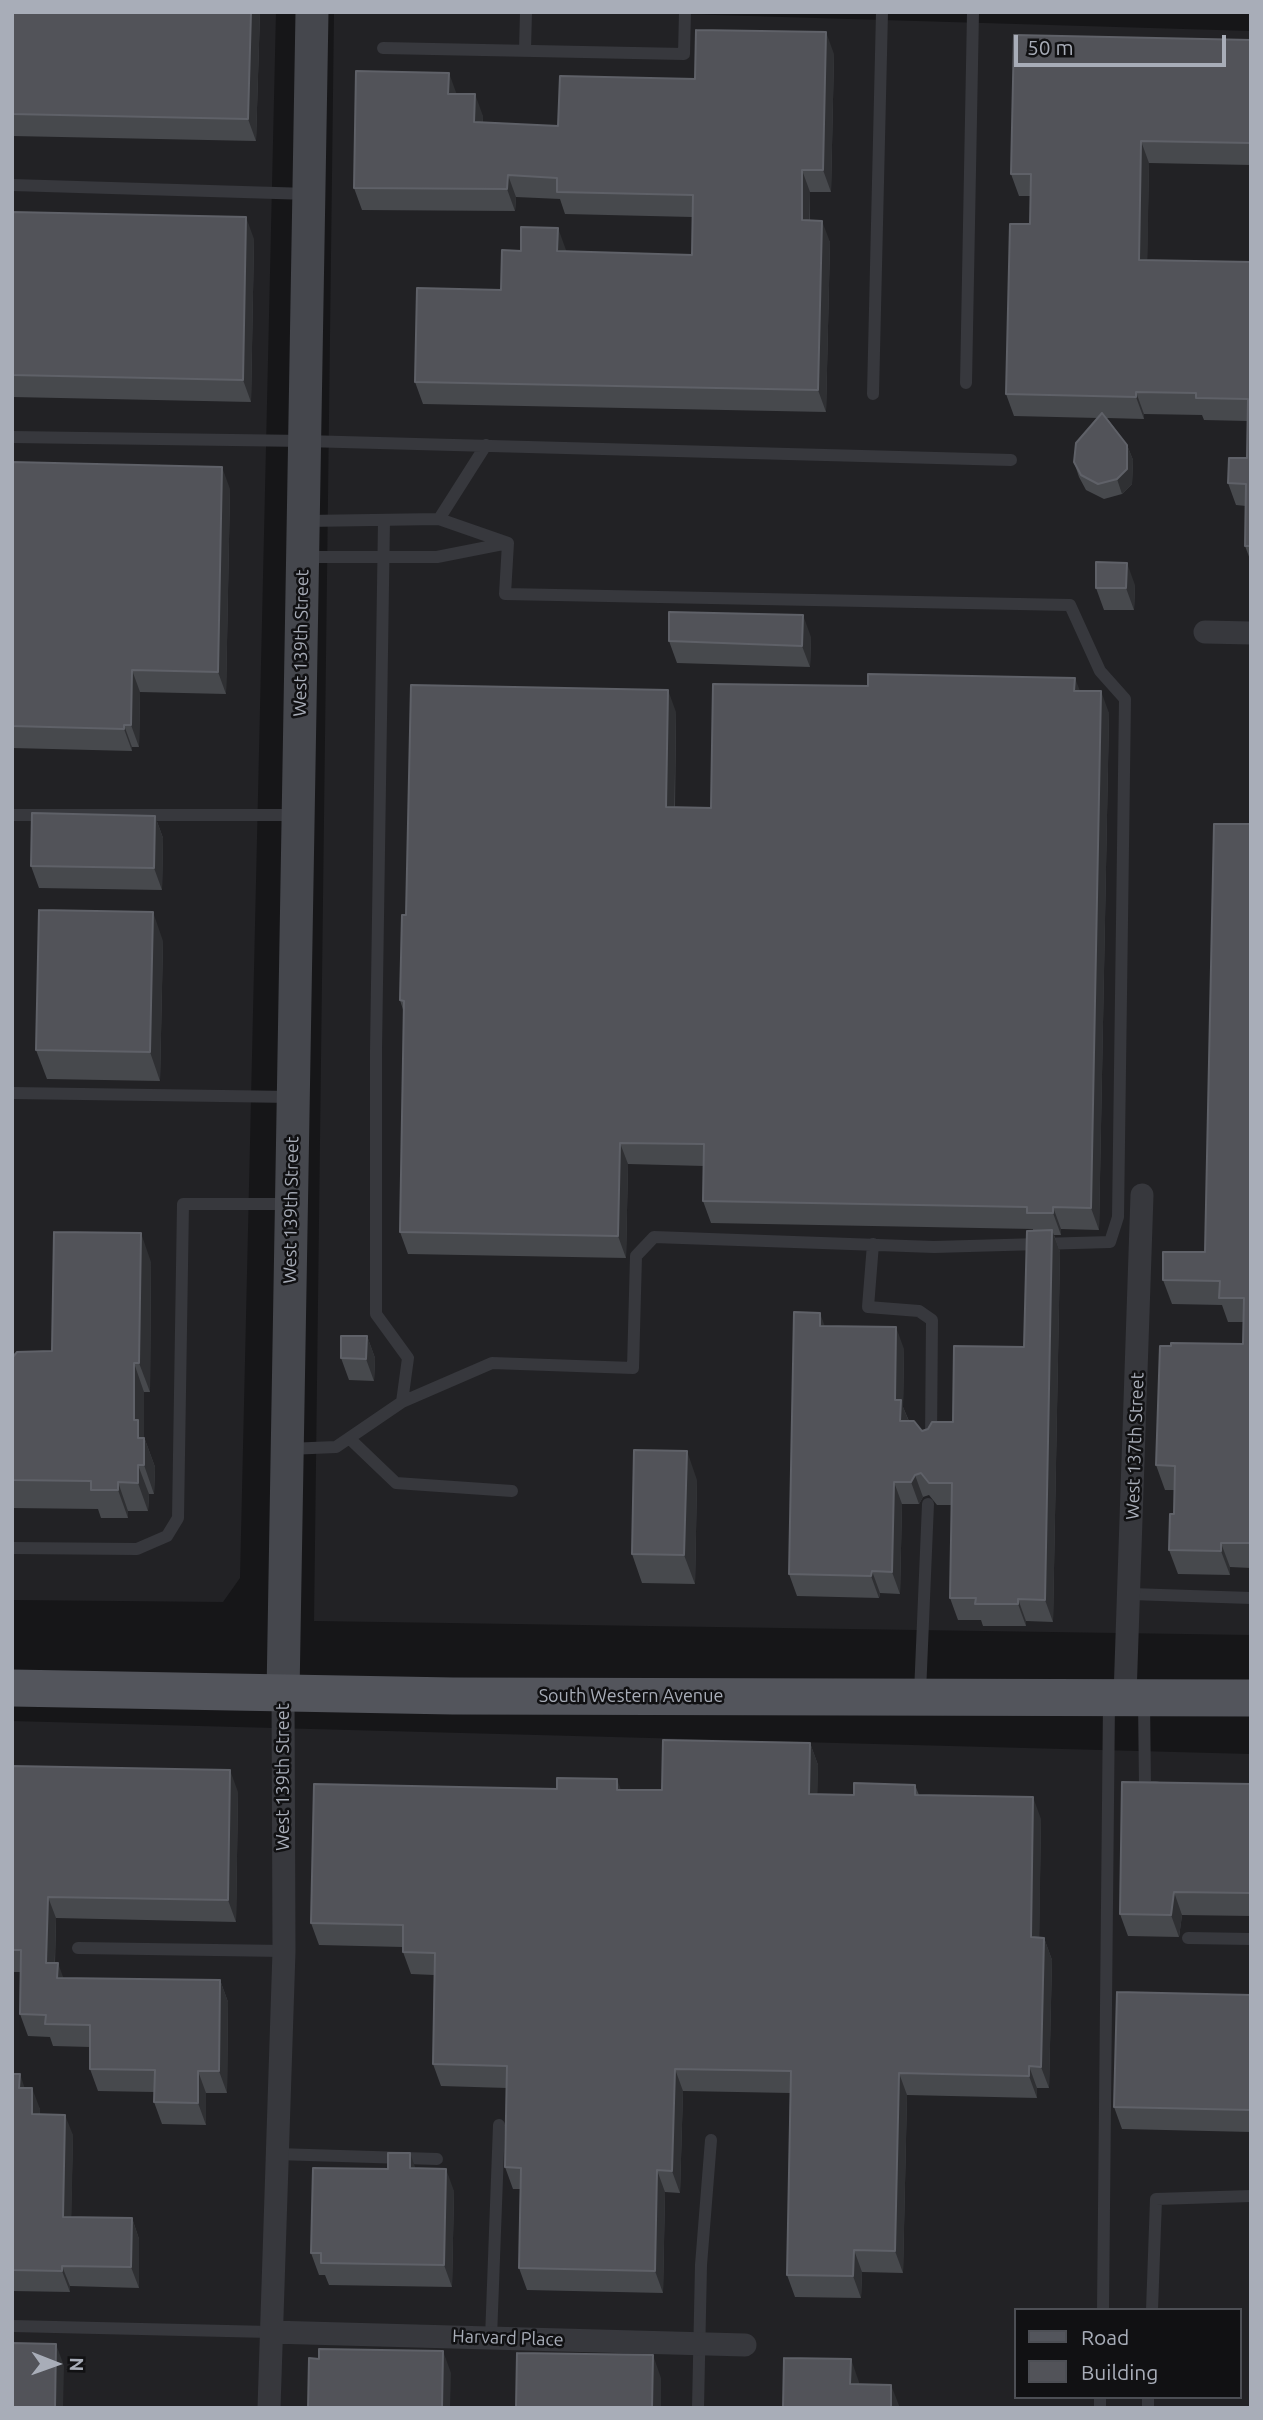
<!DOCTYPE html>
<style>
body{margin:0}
#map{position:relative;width:1263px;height:2420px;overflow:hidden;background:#161618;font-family:Ubuntu,sans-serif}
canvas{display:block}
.frame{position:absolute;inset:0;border:14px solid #a8adb8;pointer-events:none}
.legend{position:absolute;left:1014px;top:2308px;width:228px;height:91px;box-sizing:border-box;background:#111113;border:2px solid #4d4f55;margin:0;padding:9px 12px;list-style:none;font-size:21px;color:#a8adb8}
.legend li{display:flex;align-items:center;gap:14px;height:35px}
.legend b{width:35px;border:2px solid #4d4f55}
.north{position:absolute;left:21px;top:2329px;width:70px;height:70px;-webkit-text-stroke:5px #111113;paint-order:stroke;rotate:91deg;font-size:19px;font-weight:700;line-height:28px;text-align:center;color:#a8adb8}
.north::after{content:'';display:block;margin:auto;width:24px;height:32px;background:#a8adb8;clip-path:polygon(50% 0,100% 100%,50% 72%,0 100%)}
.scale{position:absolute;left:1014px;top:35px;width:212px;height:32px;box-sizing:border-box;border:4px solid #a8adb8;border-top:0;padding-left:9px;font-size:21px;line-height:24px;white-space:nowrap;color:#a8adb8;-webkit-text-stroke:5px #111113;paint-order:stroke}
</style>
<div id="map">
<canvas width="1263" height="2420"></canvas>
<div class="frame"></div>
<ul class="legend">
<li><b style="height:9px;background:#53555c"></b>Road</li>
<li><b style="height:19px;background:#525359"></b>Building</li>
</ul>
<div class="north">N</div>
<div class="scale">50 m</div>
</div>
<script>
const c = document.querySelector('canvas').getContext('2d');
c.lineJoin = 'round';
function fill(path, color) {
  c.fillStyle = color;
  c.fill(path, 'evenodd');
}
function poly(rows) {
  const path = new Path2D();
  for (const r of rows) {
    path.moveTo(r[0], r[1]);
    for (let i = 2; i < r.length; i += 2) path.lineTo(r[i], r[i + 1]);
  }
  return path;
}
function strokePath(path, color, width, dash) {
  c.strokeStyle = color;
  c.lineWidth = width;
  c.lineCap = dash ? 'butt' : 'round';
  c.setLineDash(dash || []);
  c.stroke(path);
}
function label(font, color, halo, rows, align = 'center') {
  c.font = font + ' Ubuntu,sans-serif';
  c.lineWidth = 5;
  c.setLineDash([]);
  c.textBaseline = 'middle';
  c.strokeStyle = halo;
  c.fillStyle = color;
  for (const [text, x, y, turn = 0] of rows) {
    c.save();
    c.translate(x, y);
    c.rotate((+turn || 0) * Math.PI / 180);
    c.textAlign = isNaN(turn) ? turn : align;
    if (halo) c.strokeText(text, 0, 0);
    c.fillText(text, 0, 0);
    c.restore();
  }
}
const built = poly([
 [12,12,276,12,240,1578,223,1602,12,1600],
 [334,12,616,12,1251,31,1251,1635,314,1621],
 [12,1721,1251,1754,1251,2408,12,2408],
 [1016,2310,1240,2310,1240,2397,1016,2397]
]);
const lane = poly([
 [383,48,684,54,685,12],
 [525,50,526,12],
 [12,185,309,194],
 [966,383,973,12],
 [873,394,882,12],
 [12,437,305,441,1011,460],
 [439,519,486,445],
 [306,521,439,519,508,543],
 [303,557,437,557,508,543],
 [12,815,298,815],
 [12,1093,292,1097],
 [873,1244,868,1307,919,1311,932,1320,931,1440],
 [402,1402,492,1363,633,1368,636,1256,654,1237,934,1247,1110,1242,1118,1217,1125,699,1100,671,1070,605,505,594,508,543],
 [349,1438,396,1483,512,1491],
 [288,1449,336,1447,402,1402,408,1358,376,1314,376,1050,384,520],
 [12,1548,137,1549,167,1536,178,1518,183,1204,291,1204],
 [1131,1594,1251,1598],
 [920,1693,928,1504],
 [1144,1700,1145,1787,1156,1787],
 [1188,1938,1251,1939],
 [78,1948,284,1951],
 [277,2154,437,2159],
 [1103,2310,1109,1701],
 [1152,2310,1156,2199,1251,2196],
 [12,2326,270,2332],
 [491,2338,499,2125],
 [698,2408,701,2265,711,2140],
 [1100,2408,1100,2397],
 [1148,2408,1148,2397]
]);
const street = poly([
 [1205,632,1251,633],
 [1125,1696,1142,1195],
 [270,2332,745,2345],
 [269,2408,284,1951,283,1693]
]);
const secondary = poly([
 [283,1693,312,12]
]);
const primary = poly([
 [12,1688,453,1696,1251,1698]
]);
const wall = poly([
 [12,12,260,12,256,141,12,136],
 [1251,40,1251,165,1149,163,1147,260,1251,262,1251,562,1245,546,1246,506,1236,505,1228,483,1247,458,1248,421,1204,420,1202,415,1144,414,1144,419,1107,418,1127,445,1133,460,1132,484,1122,494,1104,499,1086,490,1079,477,1074,462,1098,418,1014,416,1006,394,1030,224,1031,196,1019,196,1011,174],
 [834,54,831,192,810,192,810,220,830,242,826,412,423,404,415,382,501,290,566,250,566,252,692,255,692,217,565,214,560,199,516,197,515,211,362,210,354,188,456,94,483,116,483,122,558,126,695,79],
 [12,212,254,239,251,402,12,397],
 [12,462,230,489,226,694,140,692,139,747,132,747,132,751,12,748],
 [1135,585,1134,610,1104,610,1096,588],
 [811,637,810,667,677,663,669,641],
 [1079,691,1109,713,1099,1230,1061,1229,1061,1235,1054,1235,1060,1252,1053,1622,1026,1621,1026,1626,983,1626,981,1620,958,1620,950,1598,952,1505,937,1505,929,1495,923,1497,919,1504,902,1504,900,1594,880,1593,879,1598,797,1596,789,1574,825,1326,904,1349,903,1407,909,1421,922,1431,953,1422,1024,1347,1033,1229,711,1223,703,1201,704,1166,628,1164,626,1258,408,1254,400,1232,404,1013,400,1000,406,915,676,712,675,807,711,808],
 [155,816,163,838,162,890,39,888,31,866],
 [1251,824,1251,1568,1230,1567,1230,1575,1178,1574,1169,1550,1174,1514,1175,1490,1165,1490,1156,1465,1243,1344,1244,1322,1228,1322,1222,1305,1172,1304,1163,1280,1205,1252],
 [163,941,160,1081,47,1079,36,1050],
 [151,1262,150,1392,144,1392,144,1437,155,1467,154,1494,149,1494,148,1511,128,1511,128,1518,101,1518,98,1509,12,1508,12,1358,52,1351],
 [367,1336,375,1358,374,1381,349,1380,341,1358],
 [697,1480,695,1584,642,1583,632,1554],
 [810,1743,818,1765,817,1794,854,1795,915,1785,919,1795,1041,1819,1039,1938,1044,1938,1052,1960,1049,2088,1037,2088,1037,2098,907,2095,903,2273,862,2272,861,2298,795,2297,787,2275,790,2093,683,2091,680,2193,665,2192,663,2293,527,2290,519,2268,520,2189,513,2189,505,2167,507,2088,441,2086,433,2064,434,1975,411,1974,403,1952,403,1947,319,1945,311,1923,621,1790,662,1790],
 [12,1766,238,1792,236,1922,56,1918,55,1963,63,1978,220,1980,228,2002,227,2093,206,2093,206,2125,162,2124,154,2102,154,2092,98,2091,90,2069,90,2047,53,2046,50,2037,28,2036,20,2014,21,1972,12,1972],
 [1251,1784,1251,1916,1182,1915,1179,1937,1128,1936,1120,1914],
 [1251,1995,1251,2132,1122,2129,1114,2107],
 [12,2074,25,2088,40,2109,40,2114,73,2135,71,2217,132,2218,139,2239,139,2288,70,2286,70,2292,12,2291],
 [415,2168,454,2191,452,2287,329,2285,325,2275,319,2275,311,2253,388,2169]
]);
const shadedWall = poly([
 [251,12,260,12,256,141,248,119],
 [826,32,834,54,831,192,823,170],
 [449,73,457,95,448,94],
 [475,94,483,116,482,144,474,122],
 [1141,141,1149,163,1147,282,1139,260],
 [802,170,810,192,809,242,802,220],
 [508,175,516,197,515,211,507,189],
 [246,217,254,239,251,402,243,380],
 [822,221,830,242,826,412,818,390],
 [558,228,566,250,565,273,557,251],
 [1136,392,1144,414,1144,419,1136,397],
 [1127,445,1133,460,1132,484,1122,494,1117,479],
 [222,467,230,489,226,694,218,672],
 [1127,563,1135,585,1134,610,1126,588],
 [803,615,811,637,810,667,802,646],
 [132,670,140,692,139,747,131,725],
 [1075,678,1083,699,1074,691],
 [668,690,676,712,674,829,666,807],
 [1101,691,1109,713,1099,1230,1091,1208],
 [124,725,132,747,132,751,124,729],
 [155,816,163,838,162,890,154,868],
 [153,912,163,941,160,1081,150,1052],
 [620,1143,628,1164,626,1258,618,1236],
 [1053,1207,1061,1229,1061,1235,1053,1213],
 [1052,1230,1060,1252,1053,1622,1045,1600],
 [141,1233,151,1262,150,1392,139,1363],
 [820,1313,828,1335,820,1326],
 [896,1327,904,1349,903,1407,909,1422,900,1421,895,1400],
 [367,1336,375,1358,374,1381,366,1359],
 [134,1363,144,1392,144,1437,155,1467,154,1494,144,1465,134,1420],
 [687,1451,697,1480,695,1584,684,1555],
 [138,1465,149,1494,148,1511,138,1483],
 [915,1475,923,1497,919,1504,911,1482],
 [118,1482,128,1511,128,1518,118,1490],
 [894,1482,902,1504,900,1594,892,1572],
 [1221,1543,1230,1567,1230,1575,1221,1551],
 [872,1571,880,1593,879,1598,871,1576],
 [1018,1599,1026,1621,1026,1626,1018,1604],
 [810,1743,818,1765,817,1816,809,1794],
 [230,1770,238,1792,236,1922,228,1900],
 [617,1779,625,1801,617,1790],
 [1033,1797,1041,1819,1039,1959,1031,1937],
 [1174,1892,1182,1915,1179,1937,1171,1915],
 [48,1897,56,1918,54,1984,46,1963],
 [1044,1938,1052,1960,1049,2088,1041,2067],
 [58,1963,66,1985,57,1978],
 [220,1980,228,2002,227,2093,219,2071],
 [1029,2066,1037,2088,1037,2098,1029,2076],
 [675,2069,683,2091,680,2193,672,2171],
 [198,2071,206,2093,206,2125,198,2103],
 [899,2073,907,2095,903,2273,895,2251],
 [20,2074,27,2095,19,2088],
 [32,2088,40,2109,39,2135,32,2114],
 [65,2115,73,2135,71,2237,63,2217],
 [410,2153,418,2175,410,2168],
 [446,2169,454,2191,452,2287,444,2265],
 [657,2170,665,2192,663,2293,655,2271],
 [132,2218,139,2239,139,2288,131,2267],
 [854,2250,862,2272,861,2298,853,2276],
 [62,2266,70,2286,70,2292,62,2271],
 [56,2344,64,2366,63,2408,55,2408],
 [443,2351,451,2373,450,2408,442,2408],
 [653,2355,661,2378,661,2408,652,2408],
 [851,2359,859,2382,859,2407,850,2384],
 [891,2385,900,2408,891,2408]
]);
const building = poly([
 [12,12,251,12,248,119,12,114,12,12],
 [696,30,826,32,823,170,802,170,802,220,822,221,818,390,415,382,417,288,501,290,502,250,521,251,521,227,558,228,557,251,692,255,693,195,557,192,557,178,508,175,507,189,354,188,356,71,449,73,448,94,475,94,474,122,558,126,560,76,695,79,696,30],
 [1014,35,1251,40,1251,143,1141,141,1139,260,1251,262,1251,546,1245,546,1246,484,1228,483,1229,458,1247,458,1248,399,1196,398,1196,393,1136,392,1136,397,1006,394,1010,224,1030,224,1031,174,1011,174,1014,35],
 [12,212,246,217,243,380,12,375,12,212],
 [1102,413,1127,445,1127,469,1117,479,1098,484,1081,475,1074,462,1076,443,1102,413],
 [12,462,222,467,218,672,132,670,131,725,124,725,124,729,12,726,12,462],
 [1096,562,1127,563,1126,588,1096,588,1096,562],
 [669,612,803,615,802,646,669,641,669,612],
 [868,674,1075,678,1074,691,1101,691,1091,1208,1053,1207,1053,1213,1027,1213,1027,1207,703,1201,704,1144,620,1143,618,1236,400,1232,404,1001,400,1000,402,915,406,915,411,685,668,690,666,807,711,808,713,684,868,686,868,674],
 [32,813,155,816,154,868,31,866,32,813],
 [1214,824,1251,824,1251,1543,1221,1543,1221,1551,1169,1550,1170,1514,1174,1514,1175,1466,1156,1465,1160,1346,1171,1346,1171,1343,1243,1344,1244,1298,1219,1298,1220,1281,1163,1280,1163,1252,1205,1252,1214,824],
 [39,910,153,912,150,1052,36,1050,39,910],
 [1052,1230,1045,1600,1018,1599,1018,1604,975,1604,976,1598,950,1598,952,1483,929,1483,921,1473,915,1475,911,1482,894,1482,892,1572,872,1571,871,1576,789,1574,794,1312,820,1313,820,1326,896,1327,895,1400,901,1400,900,1421,914,1421,922,1431,928,1429,932,1422,953,1422,954,1346,1024,1347,1027,1231,1052,1230],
 [54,1232,141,1233,139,1363,134,1363,134,1420,138,1420,138,1438,144,1438,144,1465,138,1465,138,1483,118,1482,118,1490,91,1490,91,1481,12,1480,12,1358,17,1352,52,1351,54,1232],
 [341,1336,367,1336,366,1359,341,1358,341,1336],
 [634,1450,687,1451,684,1555,632,1554,634,1450],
 [663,1740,810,1743,809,1794,854,1795,854,1783,915,1785,915,1795,1033,1797,1031,1937,1044,1938,1041,2067,1029,2066,1029,2076,899,2073,895,2251,854,2250,853,2276,787,2275,791,2071,675,2069,672,2171,657,2170,655,2271,519,2268,521,2168,505,2167,507,2066,433,2064,435,1953,403,1952,403,1925,311,1923,314,1784,557,1789,557,1778,617,1779,617,1790,662,1790,663,1740],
 [12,1766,230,1770,228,1900,48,1897,46,1963,58,1963,57,1978,220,1980,219,2071,198,2071,198,2103,154,2102,155,2070,90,2069,90,2025,45,2024,46,2015,20,2014,21,1950,12,1950,12,1766],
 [1122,1782,1251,1784,1251,1893,1174,1892,1171,1915,1120,1914,1122,1782],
 [1117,1992,1251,1995,1251,2110,1114,2107,1117,1992],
 [12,2074,20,2074,19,2088,32,2088,32,2114,65,2115,63,2217,132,2218,131,2267,62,2266,62,2271,12,2270,12,2074],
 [388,2153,410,2153,410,2168,446,2169,444,2265,321,2263,321,2253,311,2253,313,2168,388,2169,388,2153],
 [12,2343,56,2344,55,2408,12,2408,12,2343],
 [319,2349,443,2351,442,2408,308,2408,309,2358,319,2359,319,2349],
 [517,2353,653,2355,652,2408,516,2408,517,2353],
 [784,2358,851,2359,850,2384,891,2385,891,2408,783,2408,784,2358]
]);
const streetNames = [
 ["West 139th Street",301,643,-89],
 ["West 139th Street",291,1210,-89],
 ["West 137th Street",1135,1446,-88],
 ["South Western Avenue",631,1696],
 ["West 139th Street",283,1777,-90],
 ["Harvard Place",508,2338,2]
];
fill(built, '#222225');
strokePath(lane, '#37383d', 12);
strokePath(street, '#37383d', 23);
strokePath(secondary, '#45474d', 33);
strokePath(primary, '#53555c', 37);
fill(wall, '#47494d');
fill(shadedWall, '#2f3033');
fill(building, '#525359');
strokePath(building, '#5f6168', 2);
label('18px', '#a8adb8', '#111113', streetNames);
</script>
